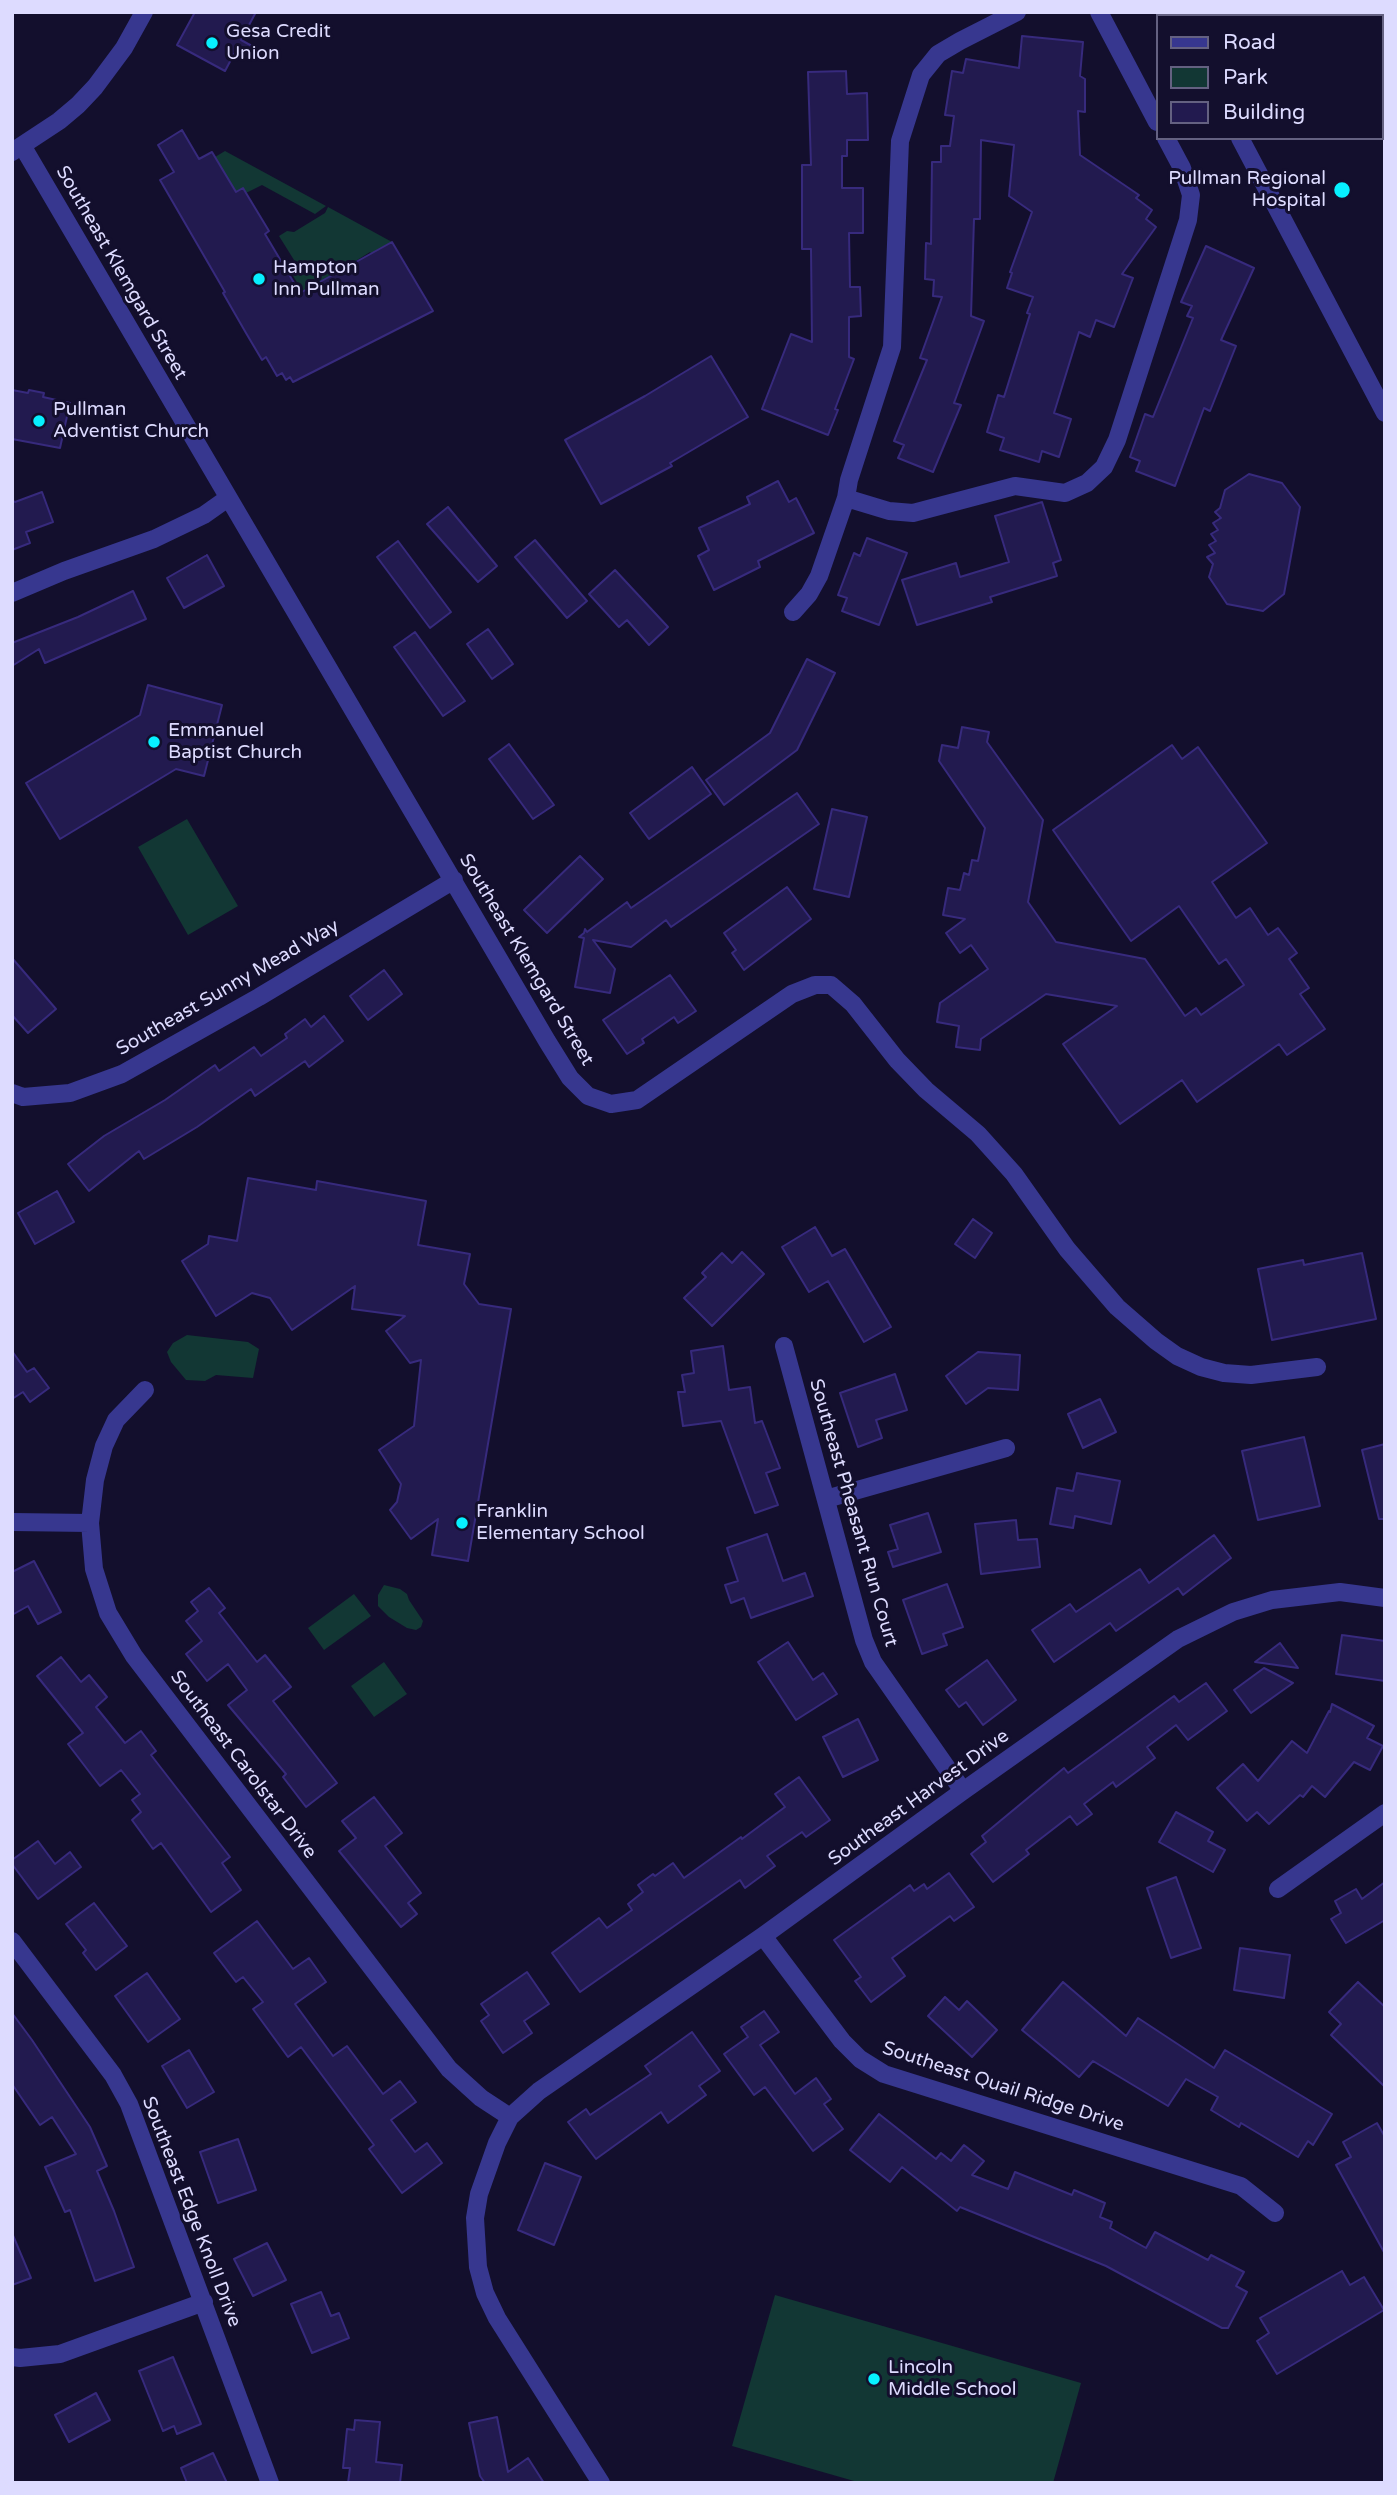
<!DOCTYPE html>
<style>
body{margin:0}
#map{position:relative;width:1397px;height:2495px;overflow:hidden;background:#130f2d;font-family:"Varela Round",sans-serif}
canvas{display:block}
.frame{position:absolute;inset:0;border:14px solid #dddbff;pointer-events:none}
.legend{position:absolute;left:1156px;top:14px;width:228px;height:126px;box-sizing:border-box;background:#130f2d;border:2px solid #646181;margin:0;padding:9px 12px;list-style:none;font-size:21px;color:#dddbff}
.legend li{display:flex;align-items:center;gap:14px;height:35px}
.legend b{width:35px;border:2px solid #646181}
</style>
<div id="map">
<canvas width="1397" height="2495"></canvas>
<div class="frame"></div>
<ul class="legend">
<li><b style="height:9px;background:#37378f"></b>Road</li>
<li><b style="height:19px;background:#123734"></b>Park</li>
<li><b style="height:19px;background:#221a4f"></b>Building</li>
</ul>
</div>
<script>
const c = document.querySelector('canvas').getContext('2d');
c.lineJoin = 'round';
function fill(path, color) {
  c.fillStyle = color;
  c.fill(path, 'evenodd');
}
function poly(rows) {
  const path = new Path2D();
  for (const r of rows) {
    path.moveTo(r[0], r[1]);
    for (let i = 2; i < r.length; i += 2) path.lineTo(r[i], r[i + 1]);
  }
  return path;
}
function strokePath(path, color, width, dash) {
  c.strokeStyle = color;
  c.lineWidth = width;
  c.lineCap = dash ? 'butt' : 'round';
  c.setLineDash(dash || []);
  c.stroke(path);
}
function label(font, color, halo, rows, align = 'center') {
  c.font = font + ' "Varela Round",sans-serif';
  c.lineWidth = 6;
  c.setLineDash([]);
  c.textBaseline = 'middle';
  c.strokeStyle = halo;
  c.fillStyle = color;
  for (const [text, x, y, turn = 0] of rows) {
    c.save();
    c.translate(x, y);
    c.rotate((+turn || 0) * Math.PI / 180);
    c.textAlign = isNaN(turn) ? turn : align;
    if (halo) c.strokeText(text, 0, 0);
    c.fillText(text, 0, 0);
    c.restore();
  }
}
const green = poly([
 [225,151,326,206,315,214,262,185,246,193,243,188,236,192,215,157],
 [328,207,392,242,372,255,370,252,346,267,347,270,339,271,303,292,287,266,294,260,279,236,287,231,294,232,325,213],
 [187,819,238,906,188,935,138,847],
 [187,1335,248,1342,259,1349,253,1378,216,1375,205,1381,186,1380,171,1362,167,1352,173,1343],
 [384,1585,400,1589,407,1594,409,1600,423,1621,421,1627,416,1630,407,1628,389,1617,378,1606,378,1595],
 [354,1594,371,1616,324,1650,308,1628],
 [384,1662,407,1694,374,1717,351,1686],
 [775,2295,1081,2383,1053,2483,861,2483,732,2446]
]);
const building = poly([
 [195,12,256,12,241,40,252,46,244,60,234,54,225,71,177,45,195,12],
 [1022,36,1083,42,1080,76,1085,79,1085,112,1078,111,1080,155,1139,195,1136,198,1152,210,1146,219,1156,227,1122,274,1133,278,1114,327,1096,320,1090,337,1079,332,1054,413,1071,419,1059,457,1042,451,1039,462,1000,450,1004,438,987,432,998,395,1004,397,1030,314,1027,313,1033,297,1007,288,1012,273,1010,272,1032,212,1009,196,1014,145,981,140,980,219,974,219,971,316,984,321,954,403,961,405,933,472,898,458,904,445,894,441,927,360,920,358,942,297,933,296,934,280,925,279,926,243,931,244,932,162,941,162,941,146,950,146,954,116,945,115,952,71,963,73,966,59,1019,68,1022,36],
 [846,71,847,94,867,93,868,140,847,140,847,156,842,156,842,188,863,188,863,233,849,233,850,287,860,287,861,316,849,317,849,357,854,359,835,409,838,410,828,435,762,409,791,334,812,342,811,249,802,249,802,165,811,165,808,72,846,71],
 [182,130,199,159,212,152,236,192,243,188,269,231,265,234,300,293,392,242,433,311,293,382,290,377,286,380,282,373,277,376,266,357,262,360,246,333,223,293,225,292,160,180,174,172,158,145,182,130],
 [1206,246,1254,268,1221,340,1236,346,1210,411,1204,408,1175,486,1136,471,1140,461,1130,457,1145,414,1153,417,1193,318,1187,316,1192,306,1181,302,1206,246],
 [711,356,748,417,670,463,672,466,601,504,565,440,645,396,711,356],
 [12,390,28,393,29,390,44,393,43,397,70,403,60,448,12,439,12,390],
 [1249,474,1282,483,1300,507,1284,594,1263,611,1227,604,1209,577,1213,564,1207,557,1215,553,1209,545,1216,541,1211,534,1218,530,1213,523,1221,518,1215,512,1220,508,1225,490,1249,474],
 [778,481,789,502,796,498,814,533,758,561,760,567,714,590,698,556,709,550,699,528,750,504,747,497,778,481],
 [42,492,53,522,26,532,30,543,12,550,12,500,15,502,42,492],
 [1042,502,1061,560,1053,563,1057,576,990,597,992,602,917,625,902,580,956,563,960,577,1009,562,995,516,1042,502],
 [448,507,497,566,478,582,427,524,448,507],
 [867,538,907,553,879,625,842,611,847,598,838,595,854,553,860,556,867,538],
 [535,540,587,601,567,618,515,557,535,540],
 [398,541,451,612,430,628,377,557,398,541],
 [207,555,224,586,184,608,167,578,207,555],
 [615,570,668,627,649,645,627,620,619,627,589,594,615,570],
 [133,591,146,619,45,663,39,649,12,666,12,643,78,617,133,591],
 [488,629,513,664,492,679,467,644,488,629],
 [415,632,465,701,443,716,394,647,415,632],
 [807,659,835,673,797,750,724,805,706,780,770,733,807,659],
 [148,685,222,705,204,776,176,769,60,839,26,783,140,715,148,685],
 [962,727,989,732,987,742,1043,820,1028,902,1056,942,1145,959,1185,1016,1196,1008,1201,1015,1244,985,1226,959,1219,964,1179,906,1131,941,1053,830,1172,745,1182,759,1198,747,1267,843,1212,882,1236,918,1250,908,1268,935,1278,928,1297,953,1289,959,1309,988,1300,994,1325,1029,1287,1055,1279,1044,1197,1102,1182,1080,1120,1124,1063,1044,1117,1006,1046,994,981,1039,980,1050,956,1047,959,1026,937,1022,940,1003,988,969,971,945,960,953,946,933,965,919,943,915,948,888,960,890,964,873,969,875,972,860,978,861,985,828,939,761,942,745,958,748,962,727],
 [509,744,554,805,533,819,489,759,509,744],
 [692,767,711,794,649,839,630,813,692,767],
 [797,793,819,824,671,927,666,920,631,947,593,940,615,969,610,993,575,987,584,938,579,937,584,933,585,929,587,932,627,902,631,908,797,793],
 [832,809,867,817,849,897,814,889,832,809],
 [580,856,603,879,547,933,524,910,580,856],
 [787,887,811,919,744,970,732,953,736,950,724,933,787,887],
 [12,958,56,1009,28,1033,12,1015,12,958],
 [384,970,402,994,368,1020,350,996,384,970],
 [670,975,696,1011,678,1023,674,1017,642,1039,644,1043,627,1054,603,1020,670,975],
 [324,1016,343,1041,309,1067,305,1061,255,1096,251,1089,197,1127,144,1159,139,1151,89,1191,68,1164,104,1136,165,1100,215,1065,219,1071,254,1047,261,1056,287,1038,285,1034,305,1019,311,1027,324,1016],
 [248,1178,316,1190,317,1181,426,1201,418,1245,470,1254,464,1284,479,1304,511,1309,468,1561,432,1555,438,1519,411,1539,390,1510,397,1502,401,1484,379,1450,414,1426,421,1360,410,1363,386,1331,405,1316,352,1309,355,1286,292,1330,270,1298,252,1293,216,1316,182,1261,208,1244,209,1236,237,1241,248,1178],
 [57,1191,74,1222,35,1244,18,1213,57,1191],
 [973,1219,992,1233,975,1258,955,1244,973,1219],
 [815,1227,832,1256,845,1249,891,1327,864,1342,828,1281,809,1292,782,1247,815,1227],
 [742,1252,764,1274,712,1326,684,1298,706,1277,702,1273,722,1253,732,1263,742,1252],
 [1362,1253,1376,1319,1272,1340,1258,1269,1303,1260,1304,1265,1362,1253],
 [723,1346,729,1390,750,1387,755,1423,762,1421,780,1468,766,1473,778,1505,755,1513,721,1421,683,1426,678,1392,685,1392,682,1375,694,1373,691,1351,723,1346],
 [12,1351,27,1372,34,1368,49,1388,30,1402,23,1392,12,1399,12,1351],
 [978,1352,1020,1355,1018,1390,988,1388,966,1404,946,1376,978,1352],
 [895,1374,907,1410,876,1420,882,1438,858,1447,840,1393,895,1374],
 [1100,1399,1116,1432,1083,1448,1068,1414,1100,1399],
 [1304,1437,1320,1506,1258,1520,1242,1451,1304,1437],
 [1385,1444,1385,1519,1379,1519,1362,1450,1385,1444],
 [1077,1473,1120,1481,1111,1524,1075,1516,1073,1528,1050,1524,1057,1488,1073,1491,1077,1473],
 [928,1513,941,1552,893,1567,888,1552,898,1549,890,1525,928,1513],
 [1016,1520,1018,1540,1037,1539,1040,1567,981,1574,975,1524,1016,1520],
 [767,1534,783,1581,805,1573,813,1596,751,1618,744,1598,731,1603,725,1585,738,1581,727,1548,767,1534],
 [1214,1535,1231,1558,1183,1595,1178,1588,1116,1631,1110,1623,1054,1662,1032,1630,1070,1604,1076,1612,1140,1569,1149,1583,1214,1535],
 [34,1561,61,1612,38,1624,28,1606,12,1615,12,1572,34,1561],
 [947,1584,963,1627,943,1634,947,1645,922,1654,903,1600,947,1584],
 [209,1588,225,1608,219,1613,257,1662,265,1655,291,1687,273,1701,337,1783,306,1807,283,1777,286,1774,228,1705,247,1690,228,1664,207,1681,186,1654,202,1641,186,1621,198,1611,191,1602,209,1588],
 [1342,1635,1385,1641,1385,1681,1336,1674,1342,1635],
 [788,1642,813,1680,823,1673,837,1694,796,1720,758,1662,788,1642],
 [1280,1643,1298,1668,1255,1662,1280,1643],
 [61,1657,81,1682,89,1675,107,1697,96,1707,125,1743,141,1731,156,1751,151,1755,230,1857,222,1863,241,1890,211,1912,161,1843,153,1849,132,1820,141,1812,132,1800,140,1794,121,1770,100,1786,68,1744,83,1733,37,1676,61,1657],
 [987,1660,1016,1700,983,1725,966,1702,959,1707,946,1690,987,1660],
 [1264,1668,1293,1683,1251,1713,1234,1690,1264,1668],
 [1206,1683,1227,1711,1188,1740,1176,1725,1147,1747,1155,1758,1116,1787,1113,1782,1084,1804,1092,1814,1077,1825,1070,1816,1026,1850,1029,1854,993,1882,971,1854,986,1842,982,1836,1064,1768,1068,1773,1174,1696,1179,1702,1206,1683],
 [1332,1704,1374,1726,1367,1738,1383,1746,1370,1770,1354,1762,1325,1797,1312,1786,1303,1797,1300,1795,1269,1824,1257,1812,1247,1821,1217,1788,1243,1764,1258,1781,1292,1741,1307,1753,1329,1711,1330,1712,1332,1704],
 [858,1719,878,1760,843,1777,823,1737,858,1719],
 [799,1777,830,1820,806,1837,802,1832,767,1856,775,1866,745,1888,740,1880,580,1992,552,1953,599,1918,607,1928,632,1910,628,1904,643,1892,638,1885,653,1874,655,1876,673,1863,684,1878,741,1837,742,1839,785,1807,775,1794,799,1777],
 [374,1797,402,1833,385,1846,421,1893,408,1903,417,1914,401,1927,339,1851,356,1838,342,1821,374,1797],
 [1176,1812,1213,1832,1208,1841,1225,1850,1213,1872,1159,1842,1176,1812],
 [38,1841,55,1864,70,1852,81,1867,38,1899,12,1864,12,1860,38,1841],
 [949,1873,974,1907,954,1921,950,1916,892,1958,905,1976,871,2002,855,1981,861,1977,834,1940,910,1885,914,1891,924,1884,927,1889,949,1873],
 [1176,1877,1201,1948,1171,1958,1147,1888,1176,1877],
 [1385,1882,1385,1920,1346,1943,1331,1919,1341,1913,1335,1901,1356,1889,1362,1899,1385,1882],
 [94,1903,127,1946,96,1970,83,1953,86,1950,66,1924,94,1903],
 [257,1921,293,1969,309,1958,326,1982,295,2004,333,2056,347,2046,383,2094,400,2081,416,2102,391,2120,415,2152,427,2143,442,2163,402,2193,369,2149,374,2145,301,2047,288,2057,253,2009,263,2002,243,1977,236,1982,214,1953,257,1921],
 [1240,1948,1290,1955,1284,1998,1234,1990,1240,1948],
 [527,1972,549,2004,524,2021,532,2033,503,2053,481,2021,489,2015,481,2004,527,1972],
 [147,1973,180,2019,148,2042,115,1996,147,1973],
 [1063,1982,1126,2036,1138,2018,1214,2068,1225,2050,1332,2114,1313,2145,1308,2141,1298,2157,1241,2123,1239,2127,1211,2110,1218,2097,1186,2079,1168,2106,1093,2061,1079,2077,1022,2030,1063,1982],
 [1358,1982,1385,2007,1385,2087,1331,2035,1341,2024,1329,2012,1358,1982],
 [945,1997,959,2010,967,2001,997,2030,972,2057,928,2016,945,1997],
 [764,2011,779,2032,760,2045,795,2094,816,2078,831,2099,824,2104,843,2129,813,2151,765,2087,754,2095,724,2054,748,2037,741,2027,764,2011],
 [12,2013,32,2040,90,2127,107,2166,97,2171,114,2211,134,2267,95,2281,70,2210,65,2212,45,2167,76,2154,52,2117,40,2125,12,2084,12,2013],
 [692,2032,720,2071,699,2086,706,2095,668,2123,661,2112,596,2159,568,2122,586,2109,590,2115,651,2074,645,2066,692,2032],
 [189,2050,214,2092,187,2108,162,2066,189,2050],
 [879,2114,936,2159,941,2153,951,2161,964,2145,984,2161,972,2175,1008,2189,1015,2172,1072,2195,1074,2190,1105,2203,1100,2217,1112,2222,1110,2228,1146,2248,1155,2232,1208,2260,1211,2255,1244,2272,1236,2286,1247,2292,1228,2328,1222,2328,1106,2266,960,2207,957,2211,902,2167,890,2182,850,2150,879,2114],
 [1377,2123,1385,2137,1385,2254,1336,2165,1351,2157,1343,2142,1377,2123],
 [238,2139,256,2190,218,2203,200,2152,238,2139],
 [545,2163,581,2177,554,2245,518,2230,545,2163],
 [12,2233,31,2278,12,2285,12,2233],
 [267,2243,286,2280,253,2296,234,2259,267,2243],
 [1342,2271,1350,2285,1364,2277,1384,2310,1277,2374,1257,2341,1269,2333,1260,2318,1342,2271],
 [321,2292,331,2316,339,2313,349,2338,312,2353,291,2304,321,2292],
 [173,2357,201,2424,177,2434,174,2426,163,2431,139,2371,173,2357],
 [96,2393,110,2420,69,2442,55,2415,96,2393],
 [497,2417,508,2472,528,2458,544,2483,485,2483,480,2476,469,2423,497,2417],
 [355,2420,380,2422,376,2462,402,2465,400,2483,348,2483,350,2468,343,2468,347,2429,354,2430,355,2420],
 [213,2453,227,2483,187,2483,181,2468,213,2453]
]);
const minor = poly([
 [1099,12,1157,122],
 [1174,12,1176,16],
 [1240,138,1385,413],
 [23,147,547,1041,570,1078,588,1096,611,1104,637,1100,792,994,815,985,831,985,853,1004,897,1060,926,1090,978,1134,1014,1174,1067,1249,1117,1307,1156,1341,1177,1356,1201,1367,1224,1373,1251,1375,1317,1367],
 [12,152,59,121,78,105,95,87,124,48,144,12],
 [846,498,889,511,913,513,1015,486,1065,493,1087,483,1104,467,1117,440,1188,220,1191,195,1182,168,1166,138],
 [12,593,64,571,154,539,204,515,228,498],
 [793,612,809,594,819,576,846,498,849,480,892,347,900,141,921,75,938,54,960,41,1017,12],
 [12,1093,23,1097,70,1093,122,1074,259,997,454,880],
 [784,1346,864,1640,873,1662,963,1791],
 [145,1390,116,1420,104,1446,95,1480,90,1523,94,1569,108,1613,134,1656,449,2069,481,2098,510,2117],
 [826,1499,1006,1448],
 [12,1522,90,1523],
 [1278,1889,1385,1813],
 [763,1936,842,2041,860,2059,884,2074,1241,2186,1275,2213],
 [12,1941,113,2075,129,2104,270,2483],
 [12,2357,20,2358,60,2354,204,2302],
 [601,2483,497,2318,485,2293,478,2267,475,2218,479,2194,497,2143,510,2117,539,2091,763,1936,963,1791,1178,1639,1233,1612,1272,1600,1340,1592,1385,1598]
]);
const markers = [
 [212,43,7,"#07f0ff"],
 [1342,190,9,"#07f0ff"],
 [259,279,7,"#07f0ff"],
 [39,421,7,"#07f0ff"],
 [154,742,7,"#07f0ff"],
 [462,1523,7,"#07f0ff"],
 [874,2379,7,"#07f0ff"]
];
const poiNames = [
 ["Gesa Credit",226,32],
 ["Union",226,54],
 ["Pullman Regional",1326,179,"right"],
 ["Hospital",1326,201,"right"],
 ["Hampton",273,268],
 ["Inn Pullman",273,290],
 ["Pullman",53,410],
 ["Adventist Church",53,432],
 ["Emmanuel",168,731],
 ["Baptist Church",168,753],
 ["Franklin",476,1512],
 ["Elementary School",476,1534],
 ["Lincoln",888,2368],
 ["Middle School",888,2390]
];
const streetNames = [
 ["Southeast Klemgard Street",121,273,60],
 ["Southeast Klemgard Street",526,960,59],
 ["Southeast Sunny Mead Way",228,988,-30],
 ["Southeast Pheasant Run Court",853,1513,74],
 ["Southeast Carolstar Drive",243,1765,53],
 ["Southeast Harvest Drive",919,1798,-36],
 ["Southeast Quail Ridge Drive",1003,2087,18],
 ["Southeast Edge Knoll Drive",191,2212,69]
];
fill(green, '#123734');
fill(building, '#221a4f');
strokePath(building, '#372a7d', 2);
strokePath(minor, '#37378f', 18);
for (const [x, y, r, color] of markers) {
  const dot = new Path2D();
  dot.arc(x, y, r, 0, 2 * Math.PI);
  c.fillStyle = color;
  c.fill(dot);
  strokePath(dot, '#130f2d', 2.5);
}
label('19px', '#dddbff', '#130f2d', poiNames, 'left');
label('19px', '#dddbff', '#130f2d', streetNames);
</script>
